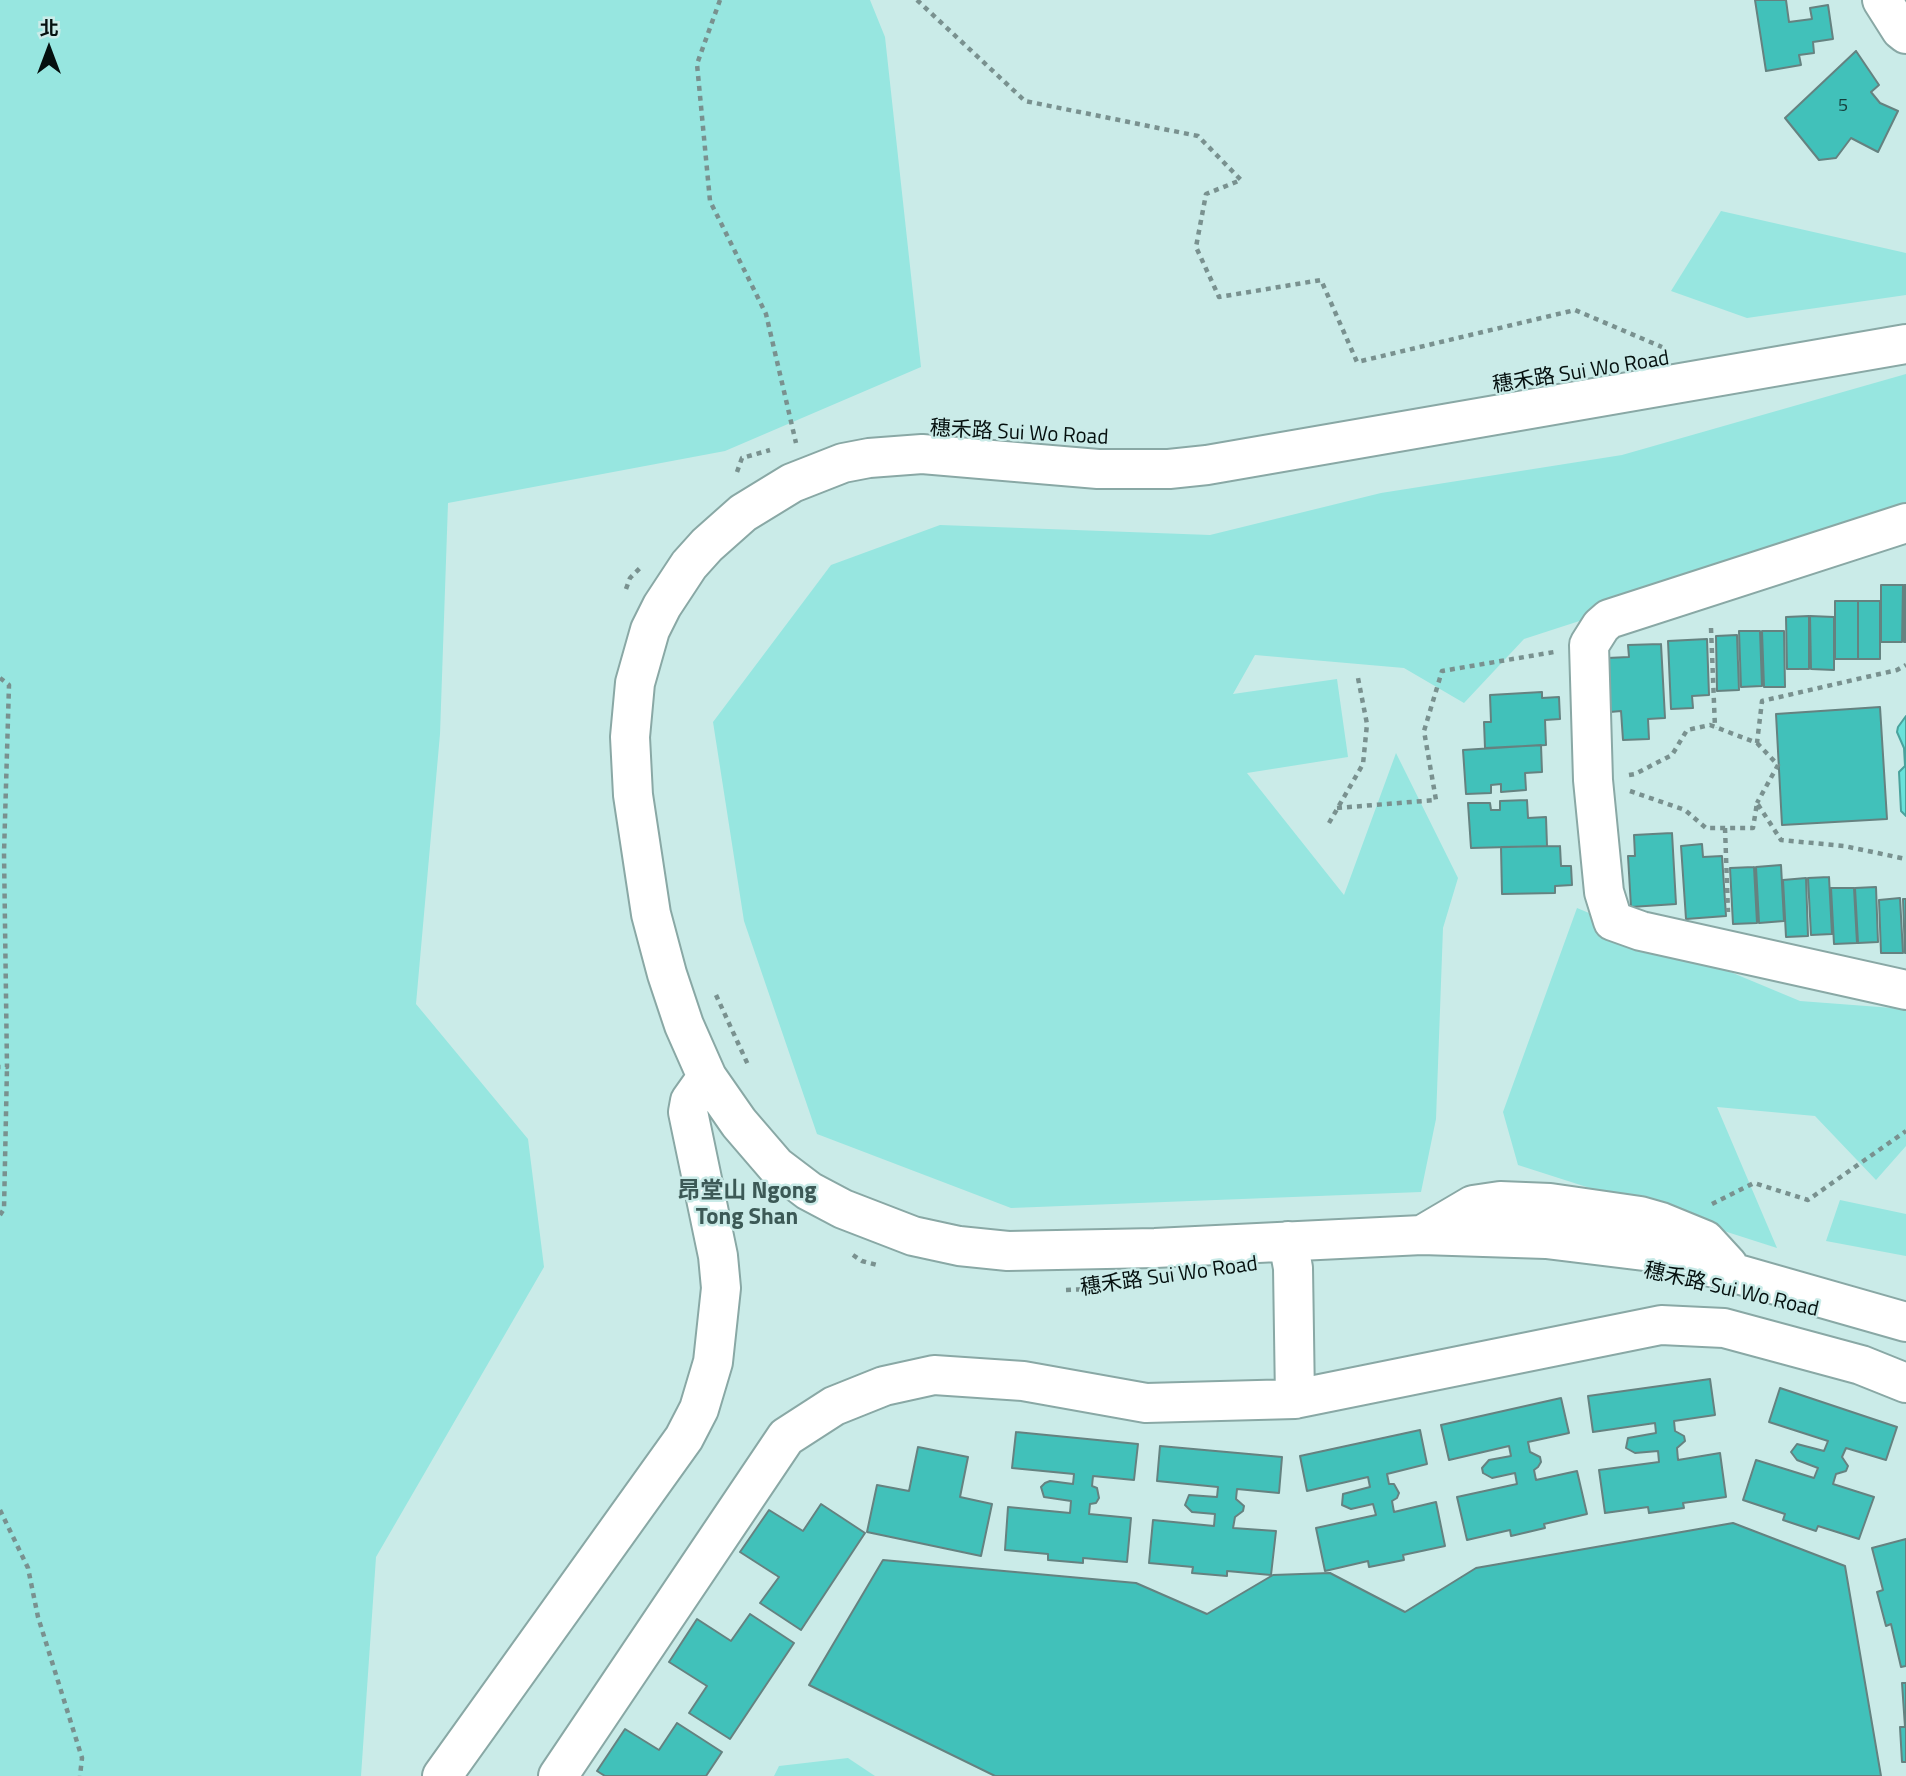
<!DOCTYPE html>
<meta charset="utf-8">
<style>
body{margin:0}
#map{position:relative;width:1906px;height:1776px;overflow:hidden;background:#caebe8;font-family:"Titillium Web","Noto Sans TC",sans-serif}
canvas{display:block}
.north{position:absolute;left:14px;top:14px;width:70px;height:70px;-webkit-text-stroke:5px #caebe8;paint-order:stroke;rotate:0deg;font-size:19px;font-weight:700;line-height:28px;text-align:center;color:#05100f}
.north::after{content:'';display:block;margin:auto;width:24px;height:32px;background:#05100f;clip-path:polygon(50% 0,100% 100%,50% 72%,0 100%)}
</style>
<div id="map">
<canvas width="1906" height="1776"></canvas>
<div class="north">北</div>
</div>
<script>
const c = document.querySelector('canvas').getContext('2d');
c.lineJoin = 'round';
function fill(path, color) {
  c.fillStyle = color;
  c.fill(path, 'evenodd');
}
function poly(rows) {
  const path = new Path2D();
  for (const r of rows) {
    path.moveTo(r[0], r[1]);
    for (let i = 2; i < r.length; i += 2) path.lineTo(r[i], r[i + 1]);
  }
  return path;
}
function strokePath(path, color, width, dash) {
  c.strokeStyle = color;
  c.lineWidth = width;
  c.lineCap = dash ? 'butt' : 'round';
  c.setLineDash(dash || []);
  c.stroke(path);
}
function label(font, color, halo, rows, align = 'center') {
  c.font = font + ' "Titillium Web","Noto Sans TC",sans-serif';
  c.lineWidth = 5;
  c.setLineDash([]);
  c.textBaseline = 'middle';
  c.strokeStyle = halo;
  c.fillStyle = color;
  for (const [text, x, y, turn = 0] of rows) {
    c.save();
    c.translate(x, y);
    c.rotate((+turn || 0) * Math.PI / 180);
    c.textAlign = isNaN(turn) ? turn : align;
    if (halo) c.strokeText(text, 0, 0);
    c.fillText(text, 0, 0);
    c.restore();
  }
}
const green = poly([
 [0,0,870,0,885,37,921,367,725,451,448,503,440,734,416,1004,528,1139,544,1267,376,1557,361,1776,0,1776],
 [1721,211,1906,253,1906,295,1747,318,1671,291],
 [1906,374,1906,515,1524,639,1464,703,1404,668,1255,655,1233,694,1337,679,1348,757,1247,773,1344,895,1396,753,1458,878,1443,928,1436,1119,1421,1192,1011,1208,817,1134,744,921,713,722,831,565,940,525,1210,535,1381,493,1622,455],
 [1577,908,1800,1001,1906,1009,1906,1146,1876,1180,1815,1116,1717,1107,1777,1248,1518,1165,1503,1112],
 [1840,1200,1906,1214,1906,1256,1826,1241],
 [848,1758,875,1776,774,1776,779,1766]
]);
const water = poly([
 [1906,716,1906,816,1901,811,1899,772,1905,766,1904,748,1897,732,1898,727,1906,716]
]);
const building = poly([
 [1755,0,1786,0,1789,22,1812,19,1810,8,1828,5,1833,39,1813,42,1814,53,1799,55,1801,65,1766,71,1755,0],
 [1856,51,1879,85,1871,92,1880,103,1898,111,1878,152,1851,138,1836,158,1819,160,1785,118,1856,51],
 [1881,585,1903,585,1902,642,1881,642,1881,585],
 [1904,585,1906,585,1906,642,1904,642,1904,585],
 [1835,601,1858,601,1858,659,1835,659,1835,601],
 [1858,601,1880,601,1880,659,1858,659,1858,601],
 [1809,616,1809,669,1787,669,1786,617,1809,616],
 [1810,616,1834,617,1834,670,1811,669,1810,616],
 [1739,631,1760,631,1762,686,1741,687,1739,631],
 [1762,631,1784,631,1785,687,1764,687,1762,631],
 [1737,635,1739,690,1717,691,1716,636,1737,635],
 [1707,639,1709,695,1692,696,1693,708,1671,709,1668,641,1707,639],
 [1661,644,1665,718,1648,719,1649,739,1623,740,1621,711,1610,712,1607,658,1629,657,1628,645,1661,644],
 [1542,692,1542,698,1559,697,1560,719,1545,720,1546,745,1485,748,1484,722,1491,722,1490,695,1542,692],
 [1880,707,1887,819,1782,825,1776,714,1880,707],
 [1541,745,1542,772,1525,773,1526,790,1501,792,1501,784,1491,785,1491,793,1466,794,1463,750,1541,745],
 [1527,800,1528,818,1546,817,1547,846,1471,848,1468,803,1490,803,1491,810,1500,810,1500,801,1527,800],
 [1672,833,1676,904,1631,907,1628,856,1635,856,1634,835,1672,833],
 [1702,844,1703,857,1722,856,1726,916,1686,919,1681,846,1702,844],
 [1560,846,1561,866,1571,866,1572,885,1555,886,1555,893,1502,894,1501,847,1560,846],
 [1781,865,1784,921,1759,923,1756,867,1781,865],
 [1754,867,1757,923,1733,924,1730,868,1754,867],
 [1829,877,1832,934,1811,935,1808,878,1829,877],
 [1806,878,1808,936,1786,937,1783,880,1806,878],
 [1876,887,1878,942,1858,943,1855,888,1876,887],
 [1831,888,1854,888,1857,943,1834,944,1831,888],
 [1900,898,1903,953,1881,953,1879,900,1900,898],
 [1903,899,1906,899,1906,953,1905,953,1903,899],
 [1710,1379,1715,1415,1674,1421,1675,1431,1684,1436,1685,1441,1677,1448,1678,1460,1720,1453,1726,1497,1683,1503,1684,1508,1649,1513,1648,1507,1605,1513,1599,1470,1659,1462,1658,1451,1635,1453,1626,1448,1628,1438,1656,1433,1655,1423,1593,1432,1588,1396,1710,1379],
 [1780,1388,1897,1427,1886,1460,1846,1448,1842,1457,1848,1466,1846,1471,1836,1474,1833,1484,1874,1497,1859,1539,1818,1526,1816,1531,1783,1520,1785,1514,1743,1500,1756,1460,1814,1478,1818,1468,1797,1460,1791,1452,1797,1444,1824,1451,1828,1441,1769,1422,1780,1388],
 [1561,1398,1569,1433,1528,1442,1530,1452,1540,1457,1541,1462,1538,1467,1534,1470,1536,1480,1577,1471,1587,1514,1544,1524,1545,1528,1511,1536,1510,1530,1467,1540,1457,1497,1517,1484,1515,1473,1492,1478,1483,1473,1482,1468,1489,1460,1511,1456,1509,1446,1449,1460,1441,1425,1561,1398],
 [1420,1430,1427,1464,1387,1474,1389,1484,1394,1484,1399,1493,1397,1498,1392,1501,1394,1512,1436,1502,1445,1546,1403,1555,1404,1560,1369,1567,1368,1561,1325,1571,1316,1528,1376,1515,1373,1504,1351,1509,1342,1505,1343,1494,1370,1487,1368,1477,1307,1491,1300,1456,1420,1430],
 [1016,1432,1138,1444,1134,1480,1093,1476,1092,1486,1097,1488,1099,1498,1096,1503,1090,1504,1089,1514,1131,1518,1127,1562,1083,1558,1083,1563,1048,1560,1048,1554,1005,1550,1008,1507,1070,1513,1071,1501,1044,1497,1041,1487,1045,1483,1050,1481,1073,1484,1074,1474,1012,1468,1016,1432],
 [1160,1446,1282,1457,1279,1493,1237,1489,1236,1499,1244,1506,1243,1511,1235,1517,1233,1528,1276,1531,1271,1575,1227,1571,1227,1576,1192,1573,1193,1567,1149,1563,1153,1520,1214,1526,1215,1514,1192,1512,1185,1505,1189,1495,1217,1497,1218,1487,1157,1481,1160,1446],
 [918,1447,968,1457,960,1497,992,1504,981,1556,867,1532,877,1485,909,1491,918,1447],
 [821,1504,865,1533,801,1630,760,1603,779,1577,740,1552,769,1510,803,1531,821,1504],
 [1733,1523,1845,1566,1881,1776,995,1776,809,1685,883,1560,1136,1583,1207,1614,1273,1575,1330,1573,1405,1612,1476,1568,1733,1523],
 [1906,1539,1906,1666,1901,1667,1891,1624,1886,1626,1877,1592,1883,1590,1872,1548,1906,1539],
 [750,1614,794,1643,730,1739,689,1713,707,1686,669,1662,697,1619,731,1641,750,1614],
 [1902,1683,1906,1683,1906,1762,1902,1762,1900,1727,1905,1727,1902,1683],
 [677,1723,722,1752,706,1776,605,1776,597,1771,625,1729,659,1750,677,1723]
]);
const path = poly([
 [720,0,697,64,710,201,766,314,796,443],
 [917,0,1025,101,1198,136,1241,180,1206,194,1196,247,1219,297,1321,280,1357,362,1575,310,1662,347],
 [737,472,742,458,770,450],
 [626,589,630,578,640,568],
 [1711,628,1715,728],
 [0,678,9,685,4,853,7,1067,0,1067],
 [1757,743,1778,765,1757,803],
 [1629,775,1635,774,1672,755,1687,730,1710,725,1757,743,1762,701,1897,670,1906,665],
 [1630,791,1685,810,1706,828,1753,828,1757,803,1781,840,1844,846,1906,859],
 [1337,808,1436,800,1424,731,1442,671,1554,652],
 [1329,823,1363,764,1367,724,1358,678],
 [1725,828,1728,912],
 [716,995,749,1067],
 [1712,1204,1754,1183,1808,1200,1906,1131],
 [0,1215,4,1209,7,1067],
 [853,1255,862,1261,877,1265],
 [1066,1290,1092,1289],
 [0,1510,28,1568,38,1617,82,1758,80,1776]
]);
const minor = poly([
 [1882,0,1901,30,1906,34],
 [1906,344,1207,465,1169,469,1098,469,922,454,869,458,843,463,792,483,743,513,707,545,689,565,662,606,650,630,635,683,630,737,633,795,651,914,667,974,684,1025,707,1077,739,1123,776,1166,809,1191,843,1209,913,1236,959,1246,1008,1251,1155,1248,1422,1235,1546,1239,1652,1252,1734,1273,1906,1322],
 [1906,523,1609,619,1601,626,1589,645,1593,780,1604,892,1613,921,1641,931,1906,990],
 [1422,1235,1473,1205,1500,1201,1550,1203,1640,1216,1661,1222,1705,1240,1728,1265],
 [1288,1241,1293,1268,1295,1399],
 [442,1776,684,1438,699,1409,713,1362,721,1288,718,1256,688,1112,690,1101,707,1077],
 [558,1776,786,1437,834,1406,884,1386,934,1375,1023,1381,1146,1403,1295,1399,1661,1325,1724,1328,1861,1365,1906,1383]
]);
const numberNames = [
 ["5",1843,107]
];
const streetNames = [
 ["穗禾路 Sui Wo Road",1581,373,-9],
 ["穗禾路 Sui Wo Road",1019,434,3],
 ["穗禾路 Sui Wo Road",1169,1277,-8],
 ["穗禾路 Sui Wo Road",1731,1291,13]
];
const neighbourhoodNames = [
 ["昂堂山 Ngong",747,1192],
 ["Tong Shan",747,1218]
];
fill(green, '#97e6e0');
fill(water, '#68e2da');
strokePath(water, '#4aa39d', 2);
fill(building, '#41c1ba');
strokePath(building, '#658280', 2);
strokePath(minor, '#89a8a5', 42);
strokePath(path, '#79918f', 4.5, [5, 5]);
strokePath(minor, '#fff', 38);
label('18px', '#143c3a', null, numberNames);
label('21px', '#05100f', '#caebe8', streetNames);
label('bold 23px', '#3c5956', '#caebe8', neighbourhoodNames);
</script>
